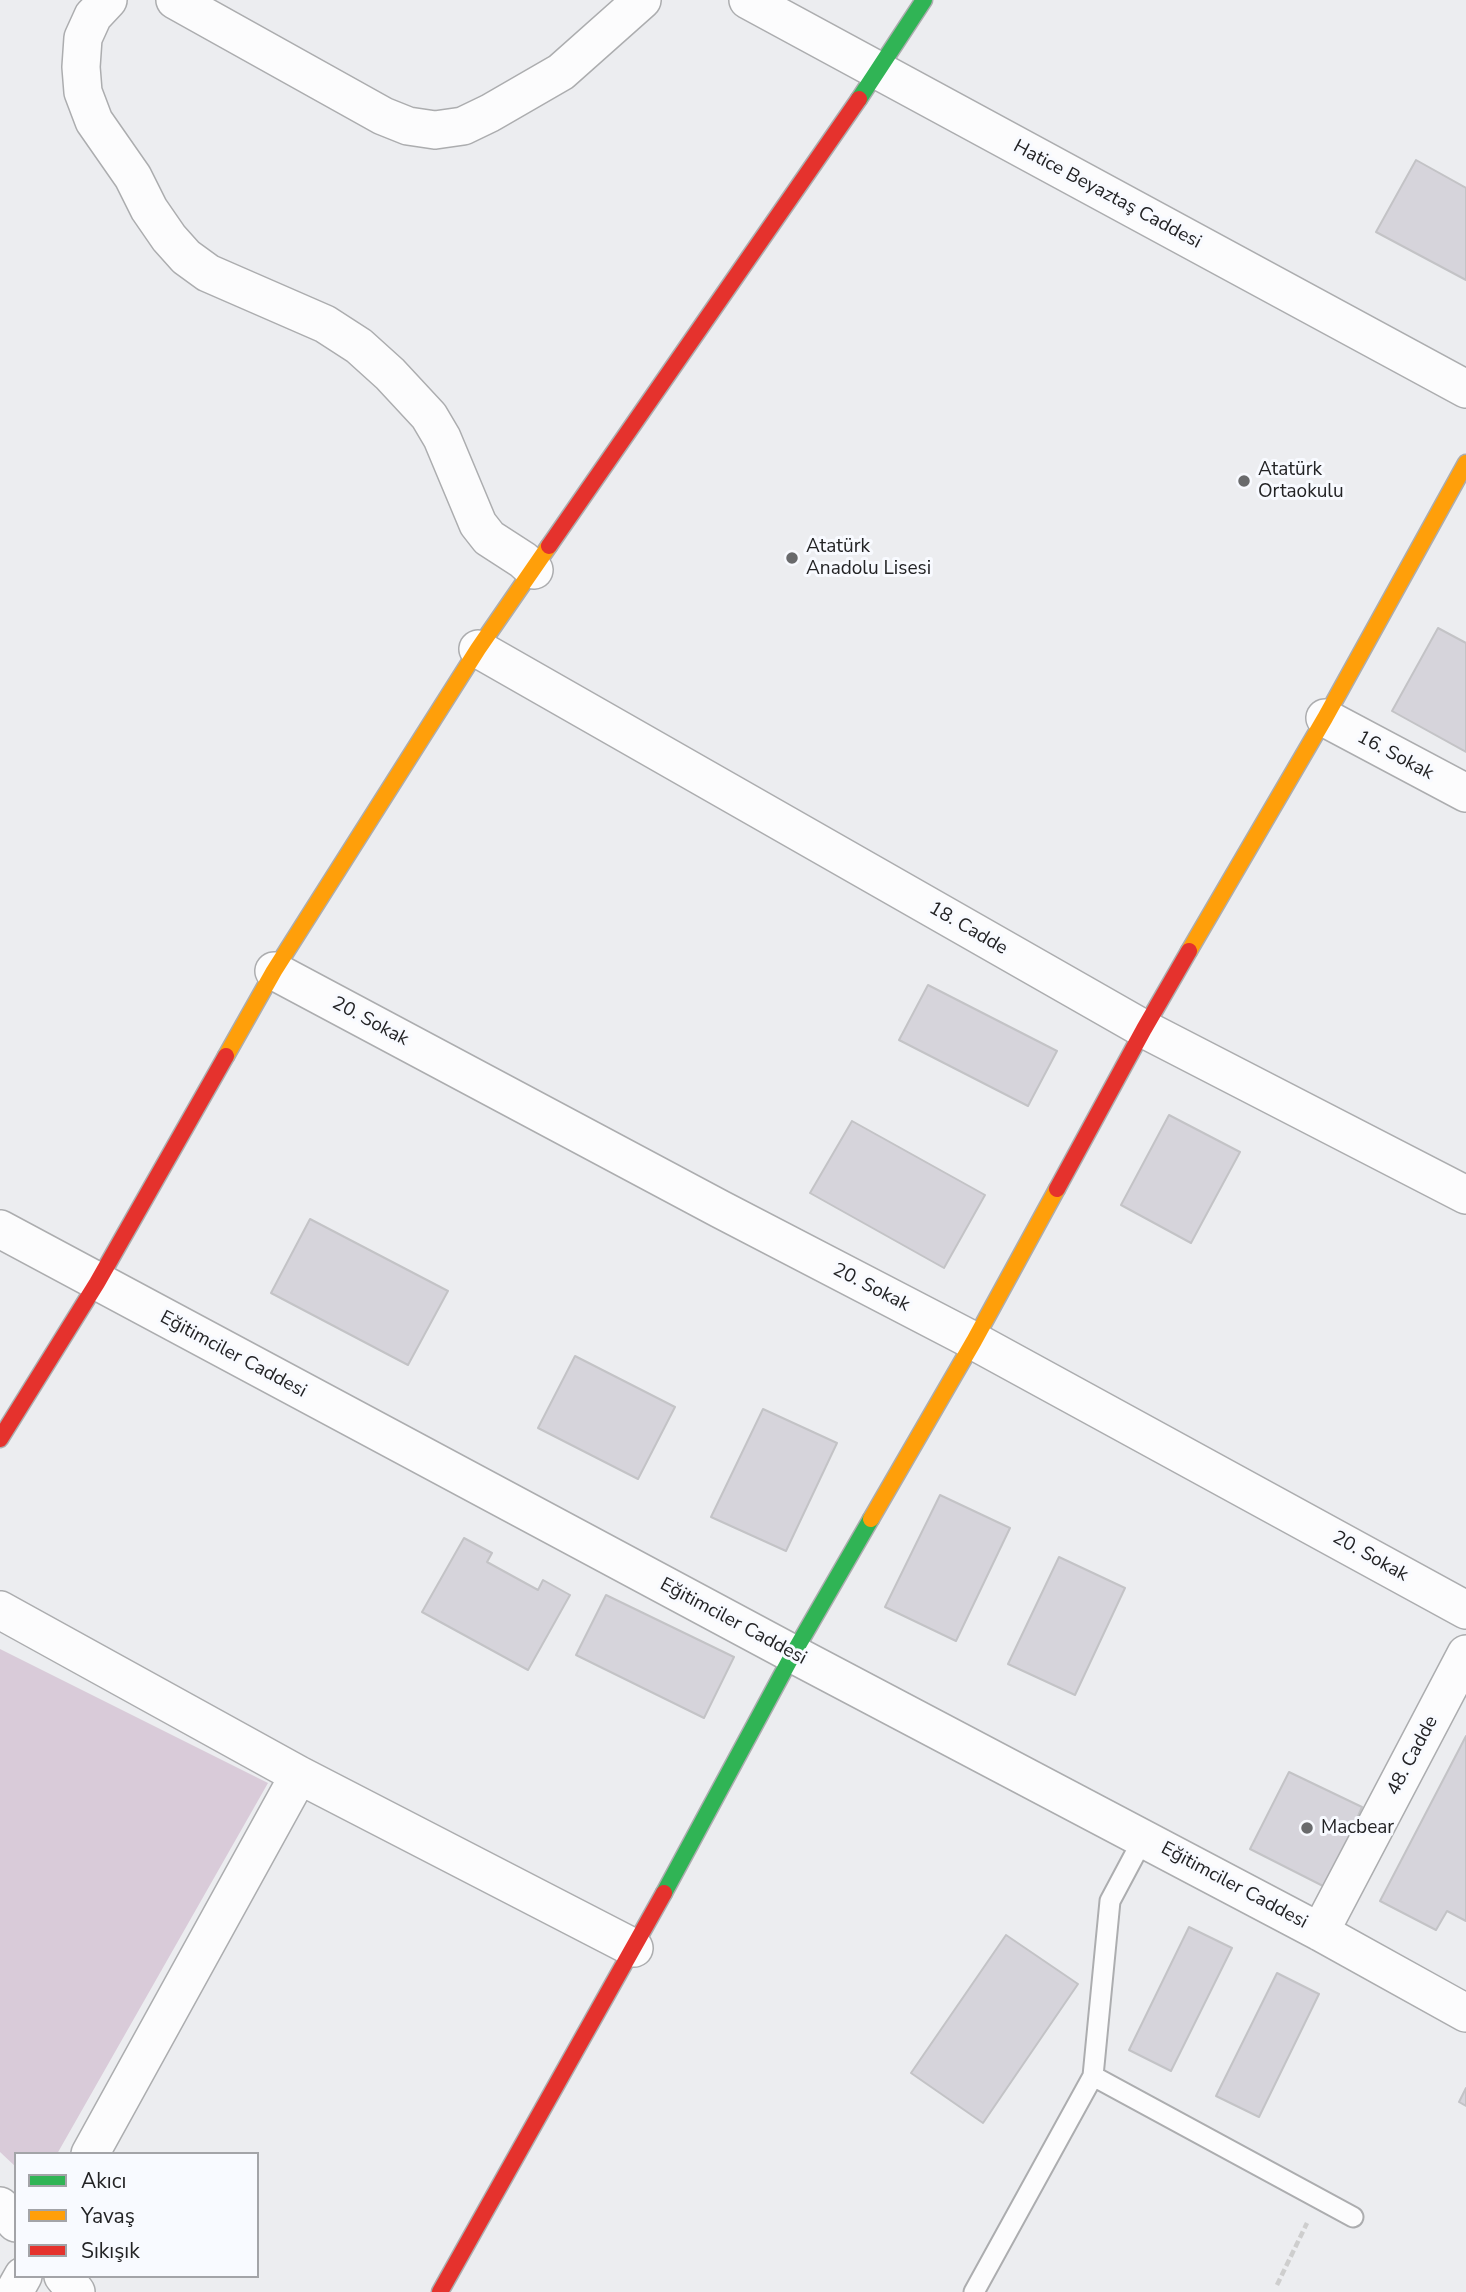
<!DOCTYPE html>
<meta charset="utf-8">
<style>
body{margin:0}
#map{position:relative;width:1466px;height:2292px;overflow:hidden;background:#ecedf0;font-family:"Nunito Sans",sans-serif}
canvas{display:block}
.legend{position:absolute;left:14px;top:2152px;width:245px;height:126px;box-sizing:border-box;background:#f8faff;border:2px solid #a3a4a8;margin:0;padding:9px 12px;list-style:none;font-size:21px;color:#232325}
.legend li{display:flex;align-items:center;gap:14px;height:35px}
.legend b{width:35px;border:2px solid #a3a4a8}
</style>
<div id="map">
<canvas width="1466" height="2292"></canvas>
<ul class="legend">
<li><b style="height:9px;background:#30b455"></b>Akıcı</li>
<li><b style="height:9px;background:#ff9f0a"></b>Yavaş</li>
<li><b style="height:9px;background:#e5322d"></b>Sıkışık</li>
</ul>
</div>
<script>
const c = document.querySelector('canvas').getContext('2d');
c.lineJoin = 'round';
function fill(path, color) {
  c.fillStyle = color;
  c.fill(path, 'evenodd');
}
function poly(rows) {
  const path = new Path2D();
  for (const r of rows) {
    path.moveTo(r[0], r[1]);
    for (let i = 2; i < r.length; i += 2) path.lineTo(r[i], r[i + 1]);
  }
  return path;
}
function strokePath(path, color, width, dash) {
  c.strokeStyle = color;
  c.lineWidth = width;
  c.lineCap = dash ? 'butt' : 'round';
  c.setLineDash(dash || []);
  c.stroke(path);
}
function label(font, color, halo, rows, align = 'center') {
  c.font = font + ' "Nunito Sans",sans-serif';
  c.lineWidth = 6;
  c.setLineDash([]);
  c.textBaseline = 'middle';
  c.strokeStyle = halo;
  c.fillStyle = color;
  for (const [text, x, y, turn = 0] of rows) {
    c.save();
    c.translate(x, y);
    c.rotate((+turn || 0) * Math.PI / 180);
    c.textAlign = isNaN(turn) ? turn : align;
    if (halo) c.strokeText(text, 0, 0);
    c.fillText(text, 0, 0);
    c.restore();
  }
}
const green = poly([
 [0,1649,268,1783,57,2154,16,2154,16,2167,0,2152]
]);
const building = poly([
 [1416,160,1466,188,1466,280,1376,232,1416,160],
 [1438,628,1466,643,1466,752,1392,711,1438,628],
 [928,985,1057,1051,1028,1106,899,1040,928,985],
 [1169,1115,1240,1152,1191,1243,1121,1205,1169,1115],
 [852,1121,985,1195,944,1268,810,1193,852,1121],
 [310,1219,448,1291,408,1365,271,1293,310,1219],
 [575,1356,675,1407,638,1479,538,1428,575,1356],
 [763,1409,837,1443,786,1551,711,1517,763,1409],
 [940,1495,1010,1528,956,1641,885,1607,940,1495],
 [464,1538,492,1553,487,1562,538,1590,543,1580,570,1595,528,1670,422,1612,464,1538],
 [1059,1557,1125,1588,1075,1695,1008,1664,1059,1557],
 [606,1595,734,1657,704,1718,576,1655,606,1595],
 [1466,1736,1466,1921,1447,1911,1436,1930,1380,1901,1466,1736],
 [1289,1772,1362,1807,1327,1888,1250,1849,1289,1772],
 [1189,1927,1232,1948,1171,2071,1129,2050,1189,1927],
 [1006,1935,1078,1984,983,2123,911,2073,1006,1935],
 [1277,1973,1319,1994,1259,2117,1216,2096,1277,1973],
 [1466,2088,1466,2106,1459,2102,1466,2088]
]);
const path = poly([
 [1277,2285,1307,2223]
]);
const lane = poly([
 [1093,2076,1110,1901,1143,1839],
 [974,2292,1093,2076,1353,2217]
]);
const street = poly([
 [108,0,93,16,83,38,81,67,83,92,94,121,133,177,149,209,169,238,186,257,208,273,325,324,359,346,390,374,429,416,442,438,478,524,489,538,523,560,534,570],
 [175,0,383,116,408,126,435,130,463,126,490,113,561,72,642,0],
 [748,0,1466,389],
 [478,649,1144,1029,1466,1195],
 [1325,718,1466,793],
 [274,971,720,1209,974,1341,1466,1610],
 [0,1229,793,1654,1320,1932,1466,2013],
 [0,1610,299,1775,634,1948],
 [1320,1932,1466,1654],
 [90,2154,299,1775],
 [0,2206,16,2223],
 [63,2276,76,2292],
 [14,2292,23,2276]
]);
const fast = poly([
 [859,99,924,0],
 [664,1893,793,1654,871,1519]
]);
const slow = poly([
 [1189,951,1325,718,1466,463],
 [226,1056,274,971,478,649,549,546],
 [871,1519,974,1341,1057,1189]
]);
const jam = poly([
 [549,546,859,99],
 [1057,1189,1144,1029,1189,951],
 [0,1439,97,1283,226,1056],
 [440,2292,664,1893]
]);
const markers = [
 [1244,481,7,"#696a6c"],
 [792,558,7,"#696a6c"],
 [1307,1828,7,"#696a6c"]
];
const streetNames = [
 ["Hatice Beyaztaş Caddesi",1107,195,28],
 ["16. Sokak",1395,756,28],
 ["18. Cadde",968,929,30],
 ["20. Sokak",370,1022,28],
 ["20. Sokak",871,1288,27],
 ["Eğitimciler Caddesi",233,1355,28],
 ["20. Sokak",1370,1557,29],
 ["Eğitimciler Caddesi",733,1622,28],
 ["48. Cadde",1413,1756,-62],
 ["Eğitimciler Caddesi",1234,1886,28]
];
const poiNames = [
 ["Atatürk",1258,470],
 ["Ortaokulu",1258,492],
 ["Atatürk",806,547],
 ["Anadolu Lisesi",806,569],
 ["Macbear",1321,1828]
];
fill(green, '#d9cbd9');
fill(building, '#d6d4db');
strokePath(building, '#c3c3c6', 2);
strokePath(lane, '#acadaf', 23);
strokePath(street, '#acadaf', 40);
strokePath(fast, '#acadaf', 19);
strokePath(slow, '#acadaf', 19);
strokePath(jam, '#acadaf', 19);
strokePath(path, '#cecece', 4.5, [7, 3.5]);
strokePath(lane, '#fcfcfd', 19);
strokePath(street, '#fcfcfd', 37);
strokePath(fast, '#30b455', 16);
strokePath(slow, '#ff9f0a', 16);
strokePath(jam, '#e5322d', 16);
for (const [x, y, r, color] of markers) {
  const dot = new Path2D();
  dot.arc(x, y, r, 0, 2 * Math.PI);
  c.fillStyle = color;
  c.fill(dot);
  strokePath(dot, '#f8faff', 2.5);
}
label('19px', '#232325', '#f8faff', streetNames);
label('19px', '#232325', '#f8faff', poiNames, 'left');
</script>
